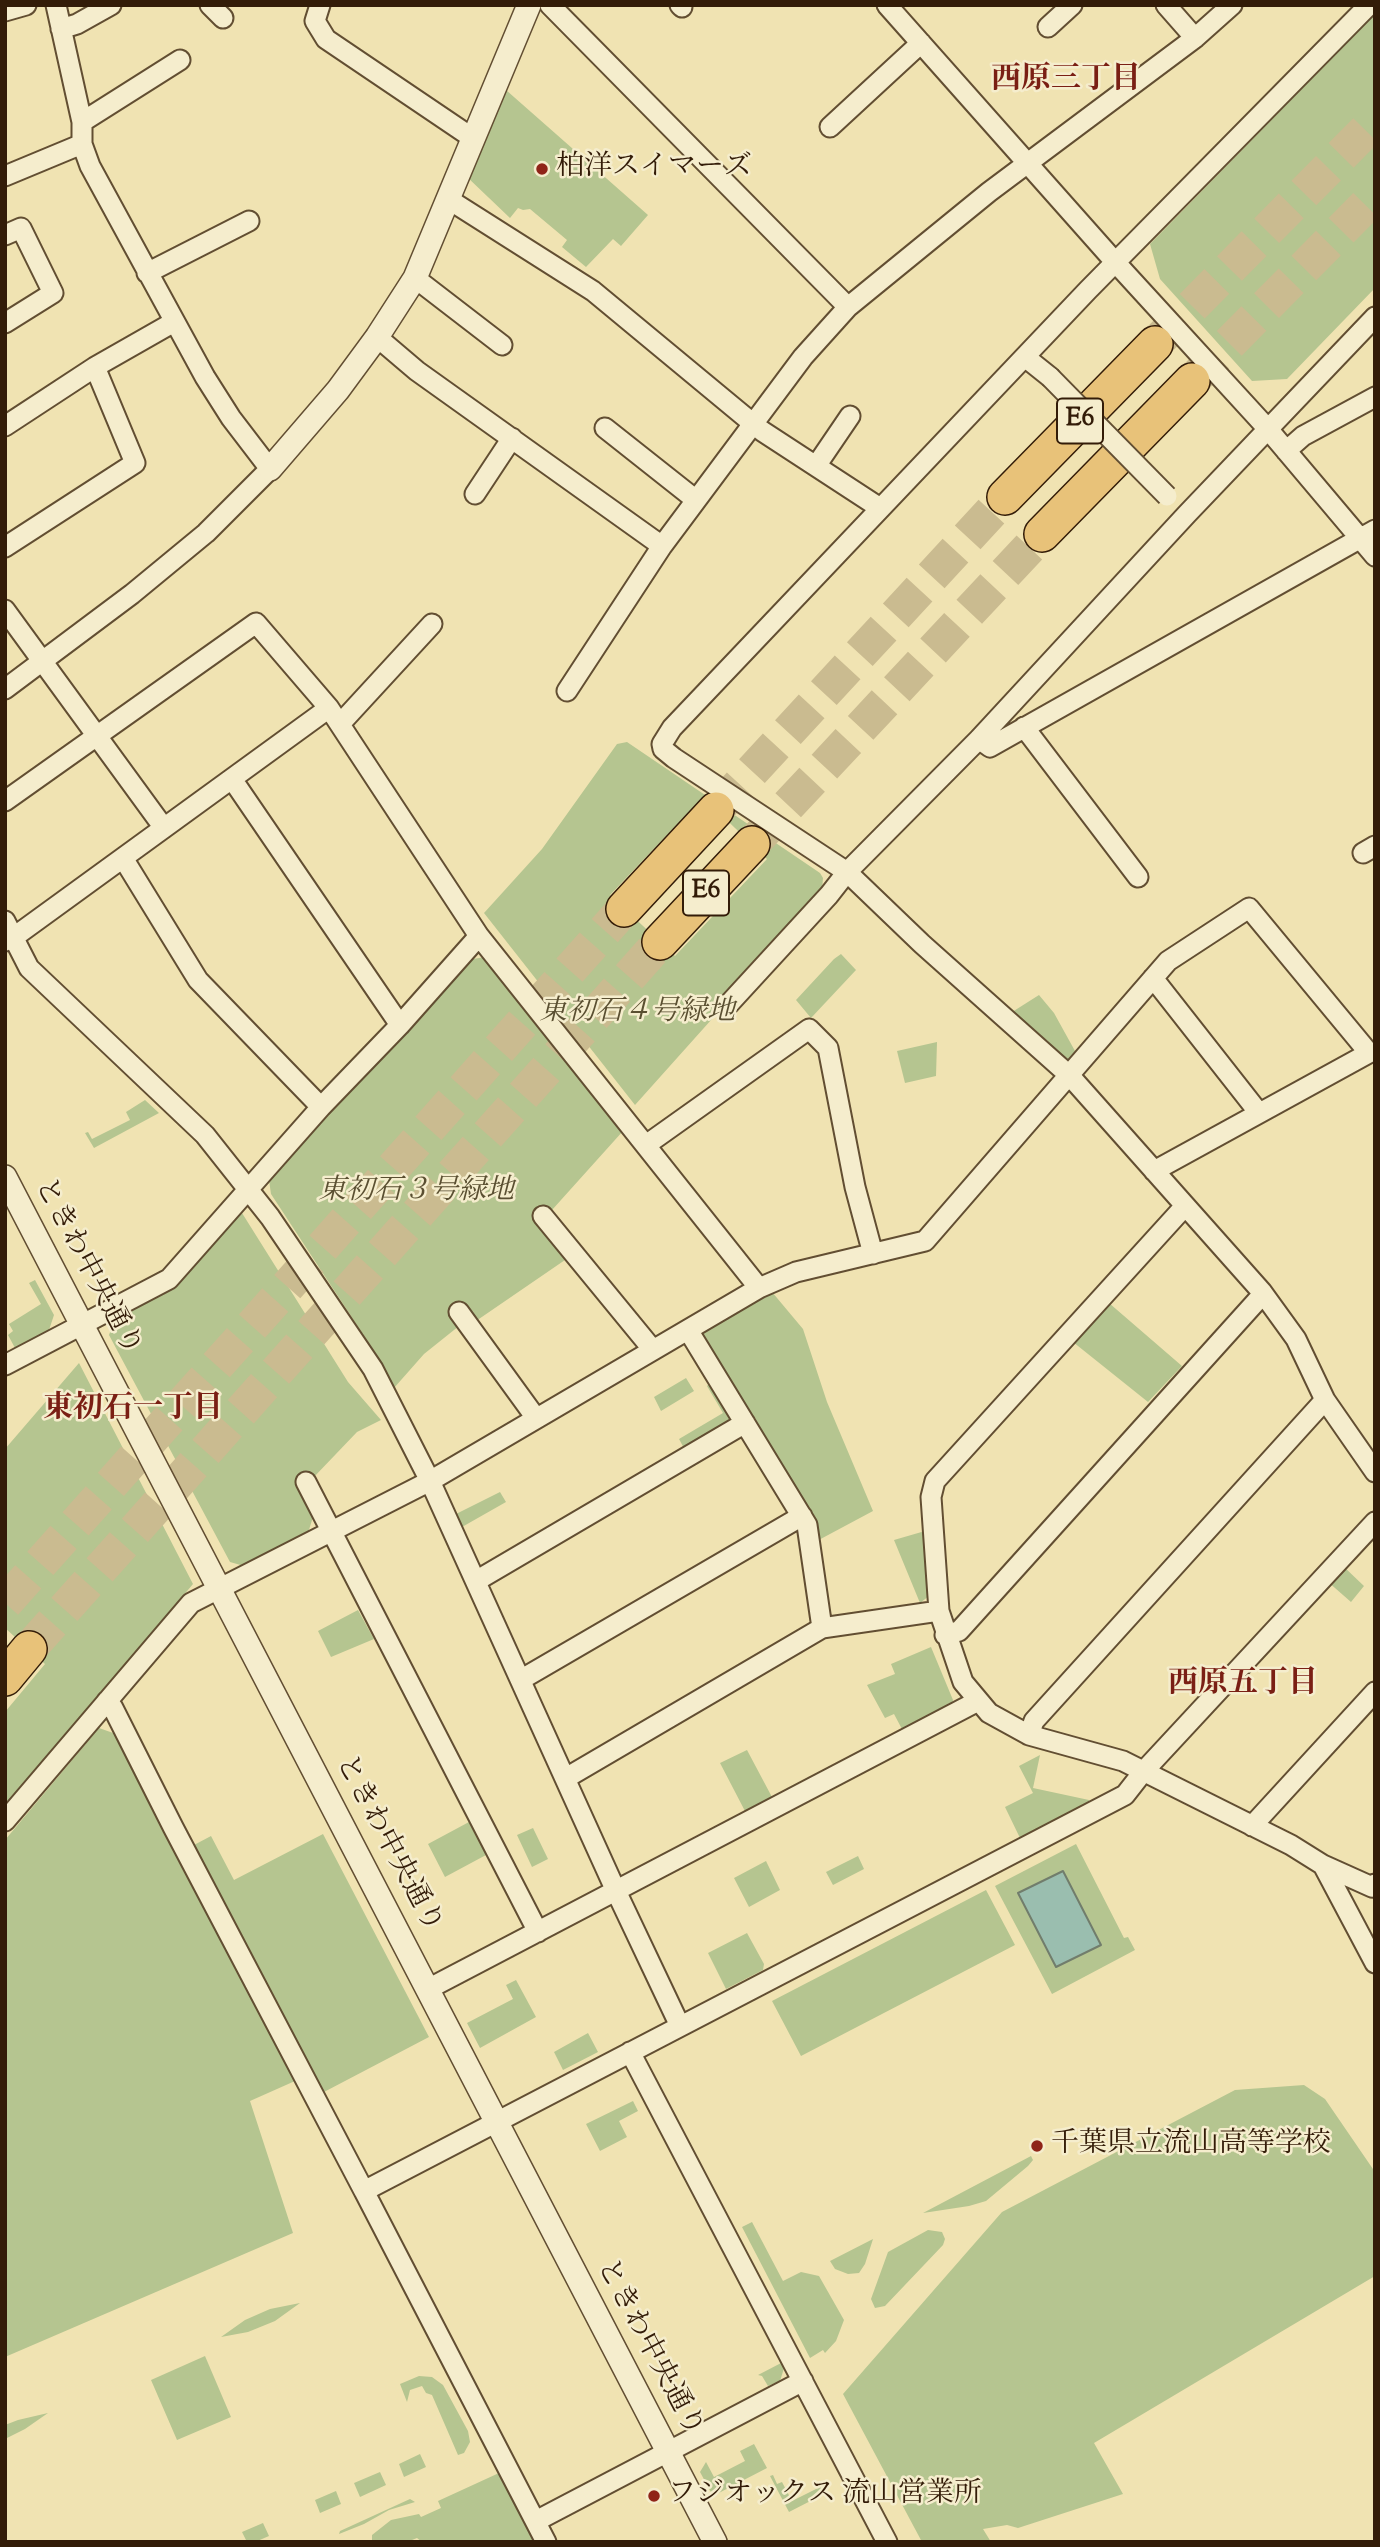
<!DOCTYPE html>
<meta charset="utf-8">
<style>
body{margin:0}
#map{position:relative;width:1380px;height:2547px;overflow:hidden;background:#f0e3b2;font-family:"Sorts Mill Goudy",serif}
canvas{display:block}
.frame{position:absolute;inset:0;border:7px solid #331c08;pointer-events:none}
</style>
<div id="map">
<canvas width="1380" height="2547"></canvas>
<div class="frame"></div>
</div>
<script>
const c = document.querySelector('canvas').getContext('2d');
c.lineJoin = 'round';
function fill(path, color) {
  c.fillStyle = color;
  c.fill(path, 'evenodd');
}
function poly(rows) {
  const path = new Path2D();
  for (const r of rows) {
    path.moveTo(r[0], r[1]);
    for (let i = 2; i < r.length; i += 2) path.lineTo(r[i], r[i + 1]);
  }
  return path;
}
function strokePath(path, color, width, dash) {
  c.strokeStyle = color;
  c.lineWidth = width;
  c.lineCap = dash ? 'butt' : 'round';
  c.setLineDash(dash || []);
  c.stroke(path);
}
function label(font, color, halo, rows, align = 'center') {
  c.font = font + ' "Sorts Mill Goudy","Noto Serif JP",serif';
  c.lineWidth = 5;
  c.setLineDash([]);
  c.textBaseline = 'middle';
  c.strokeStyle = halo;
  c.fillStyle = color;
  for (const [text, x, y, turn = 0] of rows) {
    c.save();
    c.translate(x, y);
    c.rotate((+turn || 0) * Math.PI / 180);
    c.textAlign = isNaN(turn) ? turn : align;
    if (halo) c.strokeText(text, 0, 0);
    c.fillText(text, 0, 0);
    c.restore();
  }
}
const green = poly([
 [1375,14,1375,288,1287,379,1252,381,1160,279,1150,244],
 [506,90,648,215,621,246,613,239,586,267,562,247,567,240,530,209,523,210,518,208,510,218,466,176],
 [627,742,820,873,823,878,822,890,715,1006,720,1010,635,1105,484,913,542,849,617,744],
 [703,797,767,859,675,956,610,895],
 [841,954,856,970,811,1018,796,1000,834,959],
 [485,957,623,1131,552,1210,535,1223,565,1260,476,1321,459,1326,424,1354,394,1388,383,1365,271,1194,269,1180,272,1173,467,960],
 [1039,995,1054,1013,1075,1051,1067,1061,1009,1014],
 [937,1042,936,1076,905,1083,897,1051],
 [145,1100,159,1113,94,1148,85,1133,88,1132,92,1139,130,1120,126,1112],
 [236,1213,242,1213,348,1382,381,1420,357,1432,313,1478,298,1486,313,1517,308,1533,244,1566,230,1562,109,1335,115,1319],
 [35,1280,54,1315,49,1330,15,1348,8,1335,13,1331,9,1324,41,1304,29,1283],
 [772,1292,803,1329,827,1402,873,1511,815,1542,701,1340,703,1332],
 [1109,1303,1182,1366,1148,1402,1073,1342],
 [79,1363,193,1584,5,1807,5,1712,45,1664,5,1628,5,1449],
 [686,1378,694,1391,661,1411,654,1397],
 [711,1382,732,1416,729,1424,685,1450,679,1439,723,1413,707,1386],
 [500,1492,506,1502,462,1527,456,1514],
 [925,1531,929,1596,920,1603,894,1540],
 [1343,1566,1364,1586,1351,1602,1327,1581],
 [358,1610,374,1639,331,1657,318,1631],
 [931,1647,953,1700,951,1707,903,1731,894,1714,885,1718,867,1685,895,1674,891,1664],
 [99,1728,116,1734,295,2081,250,2101,293,2233,5,2357,5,1840],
 [747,1750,773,1799,746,1813,720,1763],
 [1040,1755,1033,1788,1089,1800,1089,1803,1020,1838,1005,1807,1033,1793,1019,1766],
 [469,1822,486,1855,445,1877,428,1844],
 [533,1828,548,1859,532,1867,517,1835],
 [323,1834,429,2037,324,2092,194,1845,211,1836,234,1880],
 [1076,1844,1124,1938,1128,1937,1135,1950,1052,1994,995,1886],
 [858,1856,864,1869,833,1885,826,1872],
 [766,1861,780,1890,749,1907,734,1878],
 [986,1890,1015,1945,801,2056,772,2001],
 [747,1933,764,1964,763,1970,726,1989,708,1953],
 [516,1980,536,2017,480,2048,467,2023,513,1999,506,1985],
 [588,2033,598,2052,563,2070,554,2052],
 [1304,2085,1325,2099,1375,2172,1375,2276,1094,2443,1123,2494,1018,2528,1007,2525,983,2529,991,2542,922,2542,843,2394,1002,2212,1235,2090],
 [633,2101,638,2111,619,2121,627,2137,600,2151,586,2124],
 [1031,2156,1033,2160,1028,2166,986,2201,969,2206,923,2213],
 [752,2222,783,2281,801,2272,819,2276,844,2320,836,2341,825,2353,823,2350,810,2358,742,2227],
 [928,2230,942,2232,945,2239,943,2245,885,2306,875,2308,871,2299,888,2252],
 [873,2239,865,2264,859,2273,848,2274,835,2269,830,2261],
 [300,2303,275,2321,248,2332,221,2337,245,2320,270,2309],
 [205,2356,231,2417,177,2440,151,2380],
 [783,2362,785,2365,780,2381,768,2386,762,2376,758,2375],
 [419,2376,432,2377,443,2385,468,2431,470,2442,464,2453,458,2455,432,2395,426,2393,422,2386,410,2390,407,2402,400,2384],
 [48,2413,25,2429,5,2439,5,2425,18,2420],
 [754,2444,767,2468,713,2496,700,2472,706,2462,714,2477,745,2461,740,2451],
 [420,2454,426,2467,404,2477,399,2464],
 [380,2472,386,2485,360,2497,354,2483],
 [499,2473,535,2542,422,2542,417,2538,407,2542,372,2542,372,2535,391,2520,419,2514,421,2517,441,2508,438,2501],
 [773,2475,777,2484,782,2482,792,2501,822,2486,826,2493,789,2512,770,2476],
 [336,2491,341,2504,320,2513,315,2500],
 [410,2499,415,2502,389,2510,364,2524,339,2534,340,2531],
 [263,2523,269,2536,255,2542,247,2542,242,2532]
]);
const water = poly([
 [1063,1871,1101,1945,1056,1967,1018,1893,1063,1871]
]);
const motorwayTunnel = poly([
 [1155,344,1375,121],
 [1192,381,1375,196],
 [716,810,1005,497],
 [752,844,1042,534],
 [5,1603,624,909],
 [29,1649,660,942]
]);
const minor = poly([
 [210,5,223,18],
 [320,5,315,21,326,39,474,139],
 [550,5,848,307],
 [680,5,682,7],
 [887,5,1116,263,1267,428,1375,556],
 [1166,5,1195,38],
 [1369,5,1088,290,672,728,662,744,663,749,674,758,847,872,922,944,1070,1076,1262,1292,1296,1339,1325,1400,1375,1472],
 [5,11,26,5],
 [1048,27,1072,5],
 [61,29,77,24,111,5],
 [82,122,180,60],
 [830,127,921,43],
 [5,176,82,144],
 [448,199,593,291,762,431,880,508],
 [5,235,21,228,53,293,5,323],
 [147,273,249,221],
 [415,278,502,345],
 [377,337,417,371,662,546],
 [1025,357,1050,377],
 [5,426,95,367,174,322],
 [605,428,696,500],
 [1286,451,1303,436,1375,397],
 [816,466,850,416],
 [475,494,512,438],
 [5,547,135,463,95,367],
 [5,610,164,828],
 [5,689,132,594,206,533,270,469,231,418,205,377,90,166,82,144,82,122,56,5],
 [567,691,662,546,803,357,848,307,989,192,1195,38,1232,5],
 [340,724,432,624],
 [1024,727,1138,877],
 [979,739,990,747,1375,530],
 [232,779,400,1025],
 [5,801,256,623,329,708,479,936,759,1288],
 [1363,853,1375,846],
 [123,858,198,980,321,1107],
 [5,921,29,968,205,1135,270,1217,373,1369,430,1481,616,1891,680,2026],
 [5,941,14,937,329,708],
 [1153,978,1259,1113],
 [727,1006,829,895,847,872,979,739,1187,514,1375,317],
 [646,1145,809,1029,828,1048,855,1187,873,1254],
 [1185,1206,935,1481,931,1497,939,1611,963,1682,989,1713,1029,1735,1123,1761,1291,1845,1323,1865,1375,1963],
 [543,1216,653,1350],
 [459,1312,536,1418],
 [688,1330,807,1525,822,1628],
 [5,1365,169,1279,321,1107,400,1025,479,936],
 [306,1482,538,1932],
 [476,1581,745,1423],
 [945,1635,959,1631,1263,1294],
 [522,1679,802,1516],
 [107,1701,113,1708,173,1827,364,2191,1125,1795,1143,1772,1375,1522],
 [1029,1735,1034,1721,1325,1400],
 [566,1778,822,1628,939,1611],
 [5,1821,191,1603,430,1481,759,1288,796,1272,925,1241,1168,961,1249,908,1369,1053,1154,1171],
 [1252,1826,1375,1692],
 [1323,1865,1372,1887,1375,1884],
 [428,1989,978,1701],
 [630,2052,887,2542],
 [364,2191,546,2542],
 [536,2521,803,2381]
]);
const tertiary = poly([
 [270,469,338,390,377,337,415,278,529,5],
 [5,1177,715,2542]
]);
const motorway = poly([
 [1005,497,1155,344],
 [1042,534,1192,381],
 [624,909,716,810],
 [660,942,752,844],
 [5,1678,29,1649]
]);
const minorBridge = poly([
 [1050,377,1167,496]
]);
const markers = [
 [542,169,7,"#8f2418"],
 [1037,2146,7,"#8f2418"],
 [654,2496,7,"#8f2418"]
];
const shields = [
 [1080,421,46],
 [706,893,46]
];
const shieldNames = [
 ["E6",1080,421],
 ["E6",706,893]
];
const poiNames = [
 ["柏洋スイマーズ",556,169],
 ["千葉県立流山高等学校",1051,2146],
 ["フジオックス 流山営業所",668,2496]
];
const parkNames = [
 ["東初石４号緑地",637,1014],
 ["東初石３号緑地",416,1193]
];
const streetNames = [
 ["ときわ中央通り",86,1268,62],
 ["ときわ中央通り",387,1845,62],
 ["ときわ中央通り",648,2349,62]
];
const neighbourhoodNames = [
 ["西原三丁目",1066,82],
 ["東初石一丁目",133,1411],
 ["西原五丁目",1243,1686]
];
fill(green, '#b5c590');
fill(water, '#9abeaf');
strokePath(water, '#717d6c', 2);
strokePath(motorwayTunnel, '#cabb90', 35, [35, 18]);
strokePath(minor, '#624e32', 23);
strokePath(tertiary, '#624e32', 26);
strokePath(motorway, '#331c08', 38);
strokePath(minor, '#f5edcd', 19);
strokePath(tertiary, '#f5edcd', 23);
strokePath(motorway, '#e8c279', 35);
strokePath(minorBridge, '#624e32', 23, []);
strokePath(minorBridge, '#f5edcd', 19);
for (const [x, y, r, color] of markers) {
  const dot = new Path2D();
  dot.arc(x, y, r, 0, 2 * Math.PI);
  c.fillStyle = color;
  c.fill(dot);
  strokePath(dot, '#f5edcd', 2.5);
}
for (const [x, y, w] of shields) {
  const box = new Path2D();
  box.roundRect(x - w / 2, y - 22.5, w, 45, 5);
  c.fillStyle = '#f5edcd';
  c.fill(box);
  strokePath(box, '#331c08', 2);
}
label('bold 26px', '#331c08', null, shieldNames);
label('28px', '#331c08', '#f5edcd', poiNames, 'left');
label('italic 28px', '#5a4f31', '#f5edcd', parkNames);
label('28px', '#331c08', '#f5edcd', streetNames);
label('bold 30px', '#7a1f14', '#f5edcd', neighbourhoodNames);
</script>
